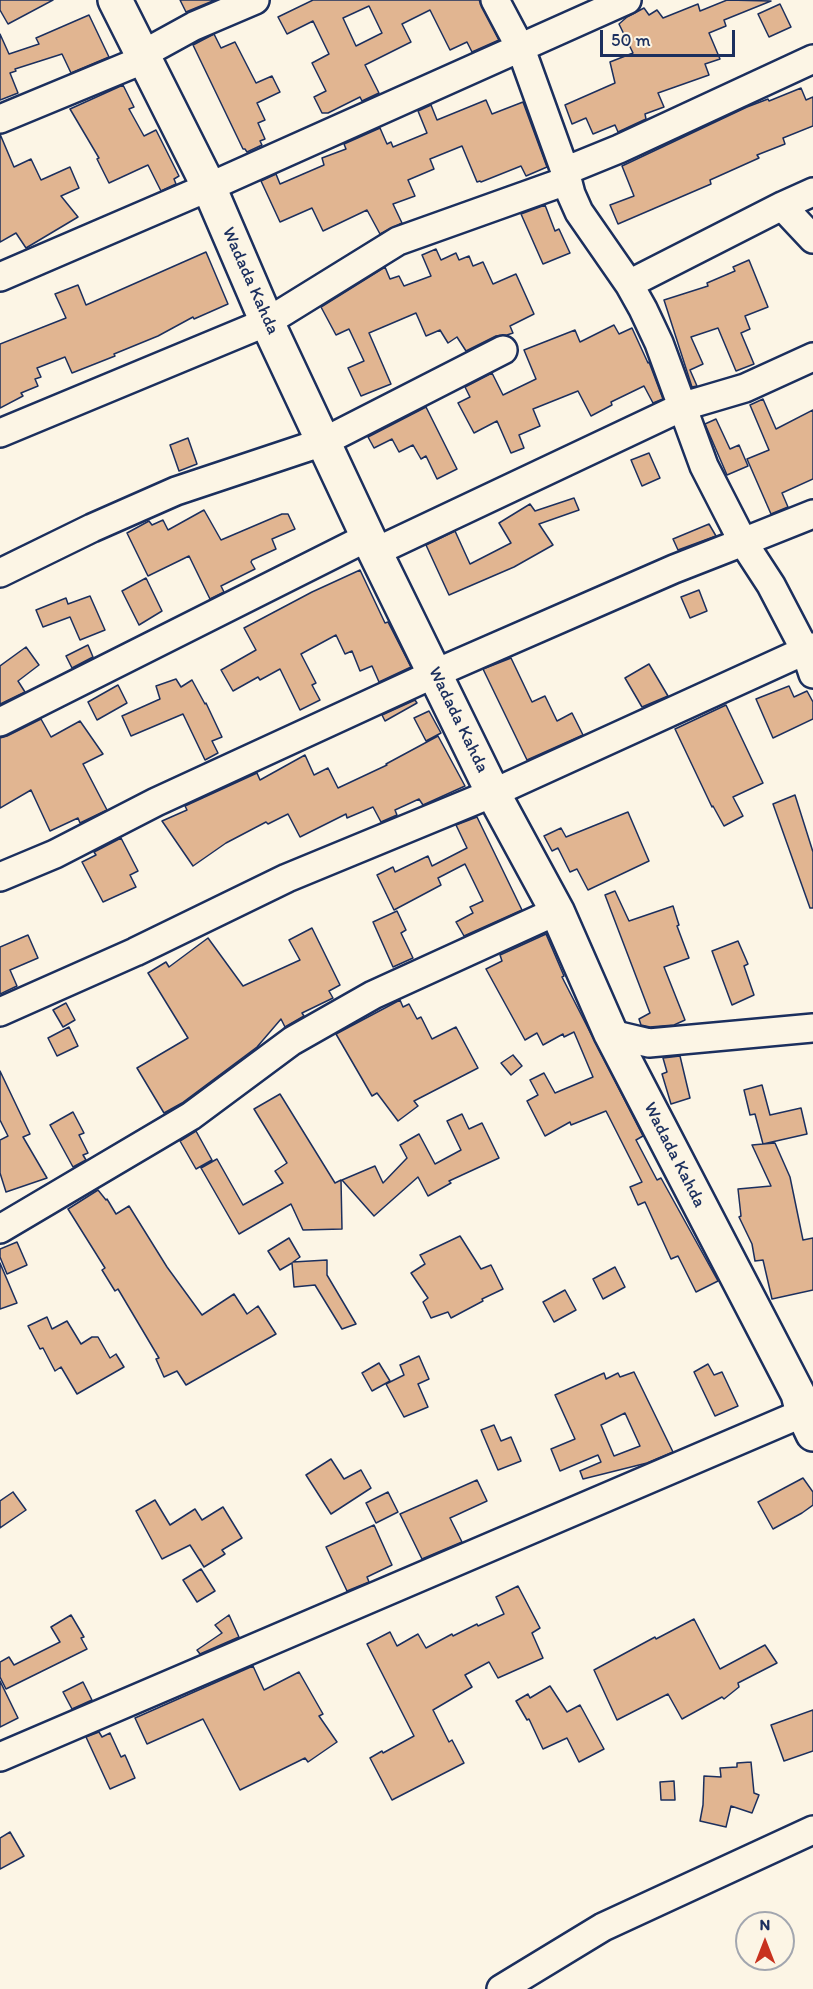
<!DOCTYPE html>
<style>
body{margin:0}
#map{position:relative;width:813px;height:1989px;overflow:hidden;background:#fcf5e5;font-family:Itim,sans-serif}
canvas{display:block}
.north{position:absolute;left:735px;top:1911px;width:60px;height:60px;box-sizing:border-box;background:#fcf5e5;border:2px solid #a2a6af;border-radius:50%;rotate:0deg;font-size:16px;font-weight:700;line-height:24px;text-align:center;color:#1b2f5e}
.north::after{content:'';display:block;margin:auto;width:21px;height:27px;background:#c8321e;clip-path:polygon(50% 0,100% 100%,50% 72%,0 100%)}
.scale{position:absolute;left:600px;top:30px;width:135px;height:27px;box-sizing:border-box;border:3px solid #1b2f5e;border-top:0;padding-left:8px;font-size:18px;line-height:21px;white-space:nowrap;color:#1b2f5e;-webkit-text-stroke:4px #fcf5e5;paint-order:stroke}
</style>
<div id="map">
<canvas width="813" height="1989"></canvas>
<div class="north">N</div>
<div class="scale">50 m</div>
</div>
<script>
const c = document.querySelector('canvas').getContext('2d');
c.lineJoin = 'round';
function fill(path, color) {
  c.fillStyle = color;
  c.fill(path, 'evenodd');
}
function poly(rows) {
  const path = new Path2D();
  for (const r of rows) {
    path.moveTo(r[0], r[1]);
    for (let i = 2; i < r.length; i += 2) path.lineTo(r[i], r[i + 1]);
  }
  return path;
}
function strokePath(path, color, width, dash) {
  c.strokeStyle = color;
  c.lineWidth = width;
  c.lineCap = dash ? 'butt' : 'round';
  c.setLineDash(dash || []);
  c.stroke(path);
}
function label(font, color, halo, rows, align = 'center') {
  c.font = font + ' Itim,sans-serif';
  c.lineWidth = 5;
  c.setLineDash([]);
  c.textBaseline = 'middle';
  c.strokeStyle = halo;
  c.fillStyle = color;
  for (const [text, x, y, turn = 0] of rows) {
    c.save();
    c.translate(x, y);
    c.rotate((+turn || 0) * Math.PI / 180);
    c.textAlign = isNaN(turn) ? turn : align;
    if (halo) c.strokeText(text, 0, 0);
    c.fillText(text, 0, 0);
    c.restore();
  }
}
const building = poly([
 [0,0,53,0,8,24,0,10,0,0],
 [180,0,215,0,186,12,180,0],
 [313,0,479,0,499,40,472,52,467,42,450,50,430,10,402,24,411,42,365,65,379,93,362,101,360,97,328,113,322,113,314,97,326,91,312,63,329,54,313,21,287,34,278,17,313,0],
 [369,6,382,33,356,46,343,18,369,6],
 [727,0,771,1,724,20,726,26,709,33,720,59,705,64,709,75,658,93,664,107,645,114,646,119,618,132,615,125,593,134,586,118,572,124,565,105,615,83,610,62,633,53,619,24,627,17,644,8,649,15,657,10,663,18,698,4,700,11,727,0],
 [780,4,791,27,769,37,758,14,780,4],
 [89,15,109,57,71,73,62,54,15,69,16,71,10,73,18,93,0,100,0,34,9,54,39,44,36,38,89,15],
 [214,34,221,48,235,42,256,83,272,76,280,92,257,103,265,120,258,123,265,139,260,141,262,145,247,152,245,149,243,149,193,45,214,34],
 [123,85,134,107,129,109,144,136,156,130,179,176,174,179,176,184,161,191,148,165,109,183,97,159,99,158,70,109,123,85],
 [801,88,806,100,813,97,813,126,783,138,785,144,757,155,759,158,710,180,711,184,618,224,610,205,634,196,622,166,747,107,768,99,769,101,801,88],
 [486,100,492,114,523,102,547,167,526,176,521,166,481,182,480,181,477,182,462,146,430,159,434,169,408,180,415,196,393,204,402,223,380,234,367,210,323,231,312,208,280,222,261,181,276,174,280,184,324,165,322,158,346,149,344,144,380,128,387,144,391,142,393,147,427,133,418,111,431,105,437,120,486,100],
 [0,134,14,167,31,159,41,180,70,167,79,188,61,196,78,217,26,248,16,233,0,242,0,134],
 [545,205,555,231,559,229,570,253,543,264,521,214,545,205],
 [436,249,441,260,456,253,459,260,469,256,473,266,483,262,493,284,516,274,534,314,510,326,513,333,507,335,496,336,466,351,457,337,448,343,440,330,426,336,416,313,369,333,391,384,361,396,348,368,364,361,349,329,336,335,321,307,385,267,390,279,399,276,404,286,431,276,422,255,436,249],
 [206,252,228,304,194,319,193,317,158,336,114,354,115,356,72,373,65,357,37,368,41,377,35,379,38,386,21,393,23,396,0,408,0,344,66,318,55,294,78,285,86,305,206,252],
 [749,260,768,307,745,316,750,329,741,333,754,364,736,371,718,328,691,337,703,364,690,370,697,386,692,387,664,300,708,286,707,283,735,271,733,267,749,260],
 [614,325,619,334,632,328,648,363,649,362,663,399,653,403,644,386,611,402,612,405,591,416,578,391,533,409,540,426,519,435,524,448,511,453,497,421,474,433,458,403,470,397,465,387,492,373,503,395,536,379,524,350,575,330,580,342,614,325],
 [763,399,776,429,813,410,813,479,782,493,788,507,771,514,747,459,769,450,750,405,763,399],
 [426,407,457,469,437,479,426,456,421,459,413,445,399,452,392,439,374,448,368,437,426,407],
 [716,419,730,449,739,445,748,466,727,475,705,424,716,419],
 [188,438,197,464,179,471,170,445,188,438],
 [649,453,660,478,642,486,631,460,649,453],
 [574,498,579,510,539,524,553,545,514,567,449,595,426,545,455,531,470,564,511,543,499,523,530,504,535,511,574,498],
 [204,510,221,540,282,514,288,514,295,529,272,539,276,549,252,560,251,562,255,569,221,586,224,592,210,599,189,556,148,576,127,533,149,521,152,525,163,520,168,530,204,510],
 [709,524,716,536,678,550,673,539,709,524],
 [360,570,385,623,388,622,411,667,379,682,372,666,360,671,352,651,345,654,336,635,301,654,316,683,312,685,320,700,300,710,280,669,260,680,258,677,233,691,221,670,256,650,244,628,312,592,360,570],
 [146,578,162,611,139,625,122,591,146,578],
 [699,590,707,611,690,618,681,597,699,590],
 [90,596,105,630,80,640,70,617,43,627,36,610,66,598,68,604,90,596],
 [88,645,93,657,72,668,66,656,88,645],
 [26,647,39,665,18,681,25,692,0,704,0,666,26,647],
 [511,658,532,702,545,696,557,721,572,713,583,735,527,760,483,669,511,658],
 [649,664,668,696,642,707,625,678,649,664],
 [176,679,181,687,192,680,205,704,206,703,222,737,212,741,218,753,205,760,183,714,131,736,122,716,160,699,156,686,176,679],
 [118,685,127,703,97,720,88,702,118,685],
 [789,686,794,697,807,691,813,702,813,719,773,738,756,699,789,686],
 [415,700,417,703,385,721,382,715,415,700],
 [726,705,763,783,733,797,743,816,724,826,713,806,712,807,675,729,726,705],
 [429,711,441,733,426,741,414,718,429,711],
 [41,719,51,737,80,721,103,754,83,764,107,810,80,823,78,818,50,831,31,790,0,808,0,738,7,736,41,719],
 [438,736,465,786,423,805,419,799,395,810,397,815,381,822,373,807,347,818,346,814,300,837,288,814,268,824,266,822,226,843,193,866,162,821,187,810,185,806,257,773,260,780,305,755,314,775,328,768,338,788,387,765,386,764,438,736],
 [795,795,813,852,813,908,810,908,773,804,795,795],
 [628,812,649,861,588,890,577,869,570,872,558,848,552,851,544,836,561,828,566,837,628,812],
 [477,817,522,910,464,936,456,922,473,913,470,907,483,901,465,864,438,878,441,885,394,910,377,875,393,867,395,872,428,856,432,866,467,848,456,825,477,817],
 [121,838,138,871,130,875,136,887,103,902,82,862,96,855,94,852,121,838],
 [615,891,629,921,673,906,679,925,677,926,689,958,664,967,685,1020,674,1025,650,1027,641,1025,639,1019,650,1013,605,895,615,891],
 [397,911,406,930,401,933,413,958,393,967,373,922,397,911],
 [312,928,340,985,329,991,333,998,302,1013,304,1016,285,1027,281,1019,257,1047,182,1103,164,1113,137,1068,188,1038,148,973,166,962,169,967,208,938,243,986,300,960,289,940,312,928],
 [546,934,564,976,562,977,643,1136,636,1140,657,1180,661,1178,718,1281,696,1292,678,1256,671,1259,645,1202,638,1205,630,1187,642,1182,606,1111,571,1125,570,1122,545,1136,527,1101,538,1095,530,1080,544,1073,555,1093,593,1077,574,1032,564,1037,563,1034,543,1045,537,1033,525,1040,486,969,502,961,500,955,546,934],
 [28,935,38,958,10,970,17,986,0,994,0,947,28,935],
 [738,941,748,964,744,966,754,995,732,1005,712,951,738,941],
 [400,1000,403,1007,409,1004,417,1019,421,1017,432,1039,456,1027,478,1068,414,1101,418,1106,398,1121,377,1093,372,1096,336,1034,400,1000],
 [66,1003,75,1020,63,1027,53,1010,66,1003],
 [69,1027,78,1046,57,1056,48,1038,69,1027],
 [513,1055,522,1066,511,1075,501,1063,513,1055],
 [680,1056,690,1098,671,1104,662,1074,667,1072,663,1058,680,1056],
 [0,1071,30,1134,23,1137,47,1178,6,1192,0,1173,0,1140,8,1136,0,1120,0,1071],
 [762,1085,770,1115,801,1108,807,1134,763,1144,775,1143,790,1177,803,1240,813,1238,813,1290,772,1299,763,1260,755,1261,752,1244,739,1217,741,1216,738,1189,771,1186,752,1145,763,1144,755,1114,750,1115,744,1090,762,1085],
 [280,1094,335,1183,341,1180,342,1229,303,1230,291,1204,239,1234,201,1168,217,1159,243,1205,283,1183,275,1171,287,1163,254,1109,280,1094],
 [73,1112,84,1133,79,1135,88,1153,83,1155,86,1160,73,1167,50,1125,73,1112],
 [462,1114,469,1129,482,1123,499,1158,449,1181,451,1183,428,1196,418,1177,374,1216,342,1180,375,1166,383,1183,407,1158,400,1145,419,1134,435,1164,461,1150,447,1121,462,1114],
 [196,1131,212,1160,196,1169,180,1141,196,1131],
 [98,1190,106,1200,107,1199,116,1214,129,1206,167,1267,202,1315,234,1294,247,1314,258,1306,276,1334,186,1385,177,1371,164,1377,156,1359,159,1358,118,1289,115,1291,102,1270,105,1268,68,1209,98,1190],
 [460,1236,481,1269,491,1265,503,1289,482,1299,483,1301,451,1318,448,1312,431,1318,423,1302,428,1298,411,1273,425,1264,420,1255,460,1236],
 [289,1238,300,1257,293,1262,327,1260,327,1275,356,1324,342,1329,315,1285,294,1287,292,1263,280,1270,268,1251,289,1238],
 [17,1242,27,1265,7,1274,0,1257,0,1249,17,1242],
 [0,1263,17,1303,0,1309,0,1263],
 [615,1267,625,1287,603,1299,593,1279,615,1267],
 [565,1290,576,1310,554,1322,543,1302,565,1290],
 [47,1317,52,1329,67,1321,81,1344,92,1337,98,1337,110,1358,116,1354,124,1367,77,1394,61,1367,55,1371,43,1348,40,1349,28,1326,47,1317],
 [419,1356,429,1379,418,1384,428,1407,404,1417,386,1384,404,1375,400,1365,419,1356],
 [379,1363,390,1381,372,1391,362,1373,379,1363],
 [708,1364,714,1375,722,1372,738,1406,715,1416,694,1372,708,1364],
 [634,1372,673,1452,647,1463,583,1479,580,1471,601,1462,598,1455,560,1471,551,1449,575,1439,555,1395,604,1373,606,1379,618,1373,620,1377,634,1372],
 [625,1413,640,1446,614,1456,601,1425,625,1413],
 [494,1425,501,1441,511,1437,521,1461,498,1470,481,1430,494,1425],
 [331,1459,344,1479,361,1470,371,1488,331,1514,306,1475,331,1459],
 [803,1478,813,1492,813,1505,802,1513,773,1529,758,1502,803,1478],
 [477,1480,487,1501,450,1518,462,1542,422,1559,400,1514,477,1480],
 [13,1492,26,1510,0,1528,0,1501,13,1492],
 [388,1492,398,1512,376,1523,366,1503,388,1492],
 [155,1500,170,1525,195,1509,202,1520,223,1507,242,1538,222,1550,225,1554,204,1567,190,1545,162,1559,136,1511,155,1500],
 [374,1525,392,1565,367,1577,369,1582,347,1591,326,1547,374,1525],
 [201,1569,215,1591,197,1602,183,1580,201,1569],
 [518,1586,540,1628,532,1633,543,1658,498,1678,489,1662,465,1675,472,1687,433,1710,449,1742,452,1740,464,1763,392,1800,370,1758,382,1751,383,1753,414,1736,367,1644,390,1632,397,1646,418,1634,426,1648,452,1634,453,1636,477,1624,478,1626,504,1614,496,1597,518,1586],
 [71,1615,84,1637,81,1638,87,1649,6,1689,0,1677,0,1662,9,1657,14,1665,60,1642,51,1627,71,1615],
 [229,1615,239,1637,200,1654,197,1650,222,1633,215,1625,229,1615],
 [694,1619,720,1669,765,1645,777,1663,738,1683,739,1687,724,1699,722,1697,682,1719,668,1694,617,1720,594,1670,655,1637,656,1639,694,1619],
 [253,1666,264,1690,299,1672,323,1714,319,1716,337,1742,308,1762,305,1758,240,1790,203,1719,147,1744,135,1718,253,1666],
 [0,1681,18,1718,0,1727,0,1681],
 [83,1682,92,1700,72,1709,63,1692,83,1682],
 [550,1686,567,1712,580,1705,604,1749,579,1762,567,1738,543,1749,529,1719,527,1720,516,1701,528,1694,530,1698,550,1686],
 [813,1710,813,1751,784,1761,771,1725,813,1710],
 [99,1732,102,1737,110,1733,121,1757,125,1755,135,1778,110,1789,86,1737,99,1732],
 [751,1762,754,1793,759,1795,752,1813,731,1806,726,1827,700,1821,703,1805,704,1776,721,1777,720,1768,737,1767,737,1763,751,1762],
 [674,1781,675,1800,661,1800,660,1782,674,1781],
 [10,1832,24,1856,0,1869,0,1838,10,1832]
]);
const minor = poly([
 [143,54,194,26,255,0],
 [0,119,145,59],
 [565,171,619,149,813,59],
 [782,206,813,239],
 [0,277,209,187,627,0],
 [629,284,782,206,813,192],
 [0,433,267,322,398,241,566,181],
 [813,514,743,542,771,585,805,650,813,674],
 [375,552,684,406,745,388,813,357],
 [0,573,92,528,176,491,323,442,503,350],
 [0,722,368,537],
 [0,877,55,854,156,802,436,673,674,569,743,542,704,466,659,343,643,309,629,284,579,212,571,194,565,171,521,49,495,0],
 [0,1012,135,952,287,878,493,793,813,647],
 [611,1034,649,1043,813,1028],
 [0,1229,191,1116,292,1041,373,995,557,911],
 [0,1757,803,1413],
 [501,1989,603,1927,813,1830]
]);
const major = poly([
 [115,0,209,187,267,322,375,552,493,793,557,911,611,1034,798,1394,803,1413,813,1434]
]);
const streetNames = [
 ["Wadada Kahda",250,281,66],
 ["Wadada Kahda",458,720,64],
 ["Wadada Kahda",674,1155,63]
];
fill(building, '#e1b591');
strokePath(building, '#1b2f5e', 1.5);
strokePath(minor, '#1b2f5e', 32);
strokePath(major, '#1b2f5e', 38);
strokePath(minor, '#fcf5e5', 27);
strokePath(major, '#fcf5e5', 33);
label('18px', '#1b2f5e', '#fcf5e5', streetNames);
</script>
